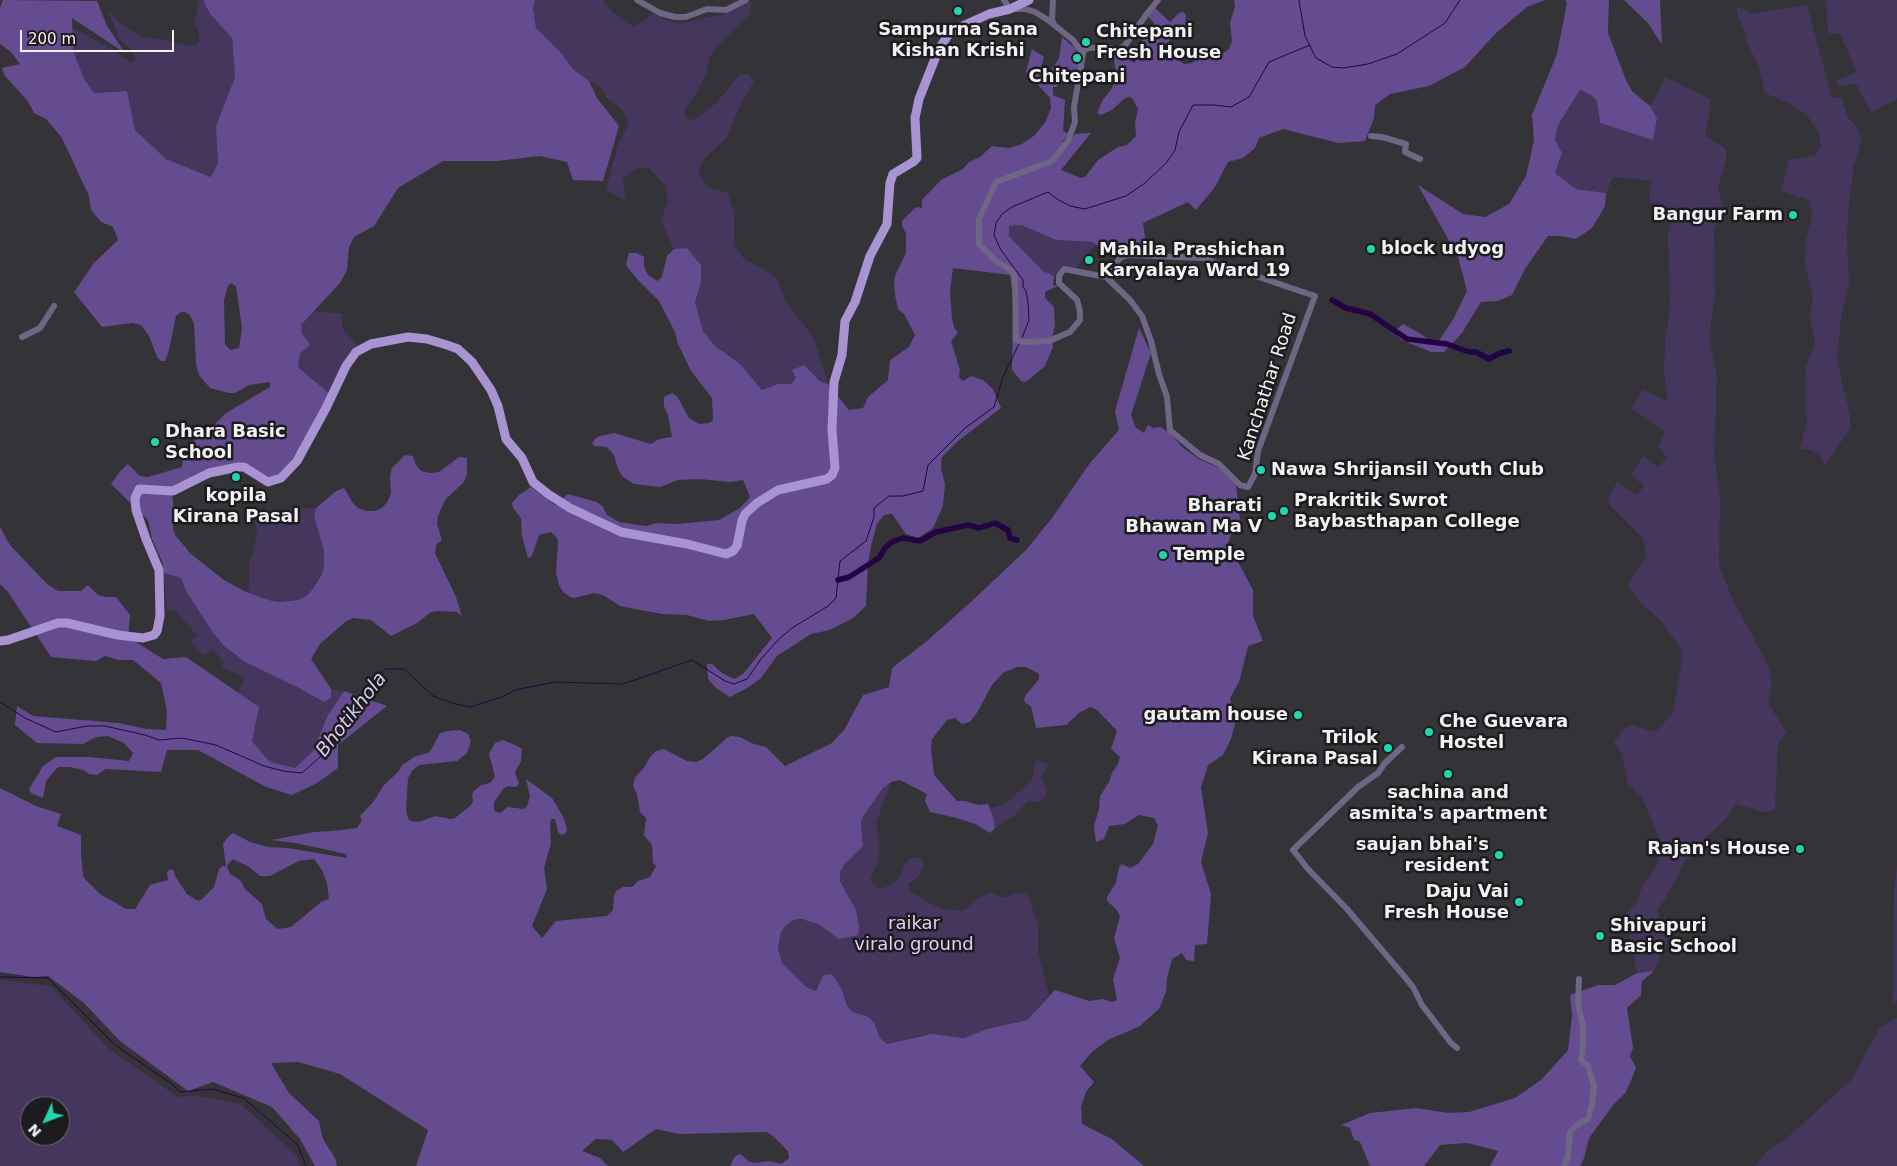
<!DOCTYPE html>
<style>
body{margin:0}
#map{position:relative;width:1897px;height:1166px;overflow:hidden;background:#343337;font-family:"DejaVu Sans",sans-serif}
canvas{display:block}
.north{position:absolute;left:20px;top:1096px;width:50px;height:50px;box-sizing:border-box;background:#1c1b1d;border:1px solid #727173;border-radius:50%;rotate:227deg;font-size:14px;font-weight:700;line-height:20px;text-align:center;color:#f2f1f4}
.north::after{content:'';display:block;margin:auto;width:18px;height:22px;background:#23d5af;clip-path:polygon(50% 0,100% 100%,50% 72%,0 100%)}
.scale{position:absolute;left:20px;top:30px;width:154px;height:22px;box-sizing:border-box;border:2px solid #f2f1f4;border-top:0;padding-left:6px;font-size:15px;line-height:18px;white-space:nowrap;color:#f2f1f4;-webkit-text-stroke:4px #1c1b1d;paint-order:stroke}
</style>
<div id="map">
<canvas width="1897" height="1166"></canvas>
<div class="north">N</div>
<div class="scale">200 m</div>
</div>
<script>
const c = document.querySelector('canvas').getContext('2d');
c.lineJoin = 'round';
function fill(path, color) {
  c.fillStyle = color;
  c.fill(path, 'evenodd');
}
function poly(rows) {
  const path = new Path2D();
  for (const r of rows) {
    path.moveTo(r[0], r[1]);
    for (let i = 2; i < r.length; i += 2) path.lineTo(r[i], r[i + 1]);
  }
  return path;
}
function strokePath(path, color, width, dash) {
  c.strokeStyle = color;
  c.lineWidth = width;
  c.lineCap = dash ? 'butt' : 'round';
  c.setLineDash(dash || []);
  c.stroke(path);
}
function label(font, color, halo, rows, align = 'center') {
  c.font = font + ' "DejaVu Sans",sans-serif';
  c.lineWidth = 5;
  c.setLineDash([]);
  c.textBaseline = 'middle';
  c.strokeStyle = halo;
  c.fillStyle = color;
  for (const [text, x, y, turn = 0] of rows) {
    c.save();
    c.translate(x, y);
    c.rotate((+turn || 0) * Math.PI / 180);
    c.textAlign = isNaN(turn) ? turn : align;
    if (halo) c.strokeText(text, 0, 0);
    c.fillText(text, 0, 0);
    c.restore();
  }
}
const green = poly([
 [199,0,204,0,205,5,211,15,232,38,235,77,216,126,218,163,212,177,166,159,135,130,127,91,94,93,84,79,73,50,71,27,106,46,132,63,136,58,132,50,120,40,108,10,122,24,140,36,195,46,199,42,199,32,194,23],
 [535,0,602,0,612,11,633,26,645,21,653,13,672,23,682,23,724,14,752,1,749,15,717,47,709,58,707,71,698,90,685,110,685,118,694,120,715,104,740,75,749,74,754,81,741,104,726,138,705,158,699,168,700,176,709,188,728,193,734,212,734,245,744,259,760,267,777,278,786,302,814,338,828,384,812,375,808,368,794,374,797,378,791,384,778,384,762,390,740,364,715,346,703,331,695,302,701,283,701,265,687,248,674,249,661,221,668,200,665,185,649,168,635,169,623,179,625,200,606,190,618,145,629,123,623,111,607,98,598,84,589,81,573,69,561,53,536,28,533,8],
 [1826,0,1897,0,1897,99,1871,112,1861,94,1859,88,1854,83,1838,87,1837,80,1857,72,1840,34,1828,33],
 [1807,5,1832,98,1841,97,1848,118,1857,127,1862,139,1853,169,1848,213,1847,238,1849,284,1841,319,1837,360,1850,415,1850,429,1825,465,1819,454,1807,449,1800,449,1807,420,1805,404,1806,367,1815,343,1810,318,1813,295,1805,267,1805,255,1806,239,1813,214,1809,200,1781,191,1789,160,1815,156,1821,145,1818,131,1806,114,1788,103,1765,93,1758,64,1747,43,1745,31,1737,16,1737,7,1753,13],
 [1665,77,1710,99,1709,118,1705,135,1726,149,1726,161,1718,186,1723,207,1714,230,1715,295,1709,339,1717,375,1714,456,1720,495,1719,565,1732,598,1769,667,1772,686,1768,703,1787,733,1778,744,1775,810,1764,812,1736,804,1726,819,1708,835,1696,853,1683,863,1676,880,1663,902,1657,910,1668,942,1663,949,1654,971,1637,973,1626,914,1636,903,1642,887,1657,865,1660,840,1642,798,1628,783,1622,754,1614,742,1624,729,1632,725,1655,732,1673,713,1683,652,1663,623,1639,601,1628,586,1633,575,1647,556,1642,537,1607,502,1617,482,1637,495,1644,486,1631,475,1643,456,1658,467,1667,458,1659,447,1665,431,1632,409,1642,389,1668,401,1664,373,1665,342,1670,306,1668,235,1673,212,1649,202,1651,181,1613,177,1606,193,1576,189,1555,173,1562,153,1555,140,1558,125,1580,90,1591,95,1597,101,1600,123,1657,118,1650,106,1657,95],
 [1021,225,1056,240,1092,242,1096,245,1081,261,1077,268,1066,267,1061,269,1054,276,1043,271,1009,236,1009,226],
 [313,312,342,313,342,328,357,345,343,363,330,394,298,367,302,333,301,325],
 [316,508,314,516,324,551,324,567,321,576,312,590,306,596,298,600,281,602,272,601,247,592,249,586,249,564,254,548,257,532,254,518,259,511],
 [164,573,181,578,186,591,224,646,245,662,301,689,331,698,331,689,344,691,328,715,313,751,295,768,270,762,252,741,236,736,258,707,238,693,245,678,222,667,224,662,213,650,204,655,190,643,197,635,174,610,167,609],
 [1036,760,1049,765,1041,777,1047,791,1044,798,1040,802,1028,801,1015,815,995,828,991,808,1005,804,1032,780],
 [891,782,876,823,880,848,878,862,870,880,879,889,891,885,901,875,903,866,911,858,921,858,924,865,918,877,908,884,911,892,927,902,940,908,963,911,977,899,991,892,1003,898,1017,893,1027,893,1038,924,1038,951,1049,995,1027,1020,987,1029,964,1038,939,1035,922,1035,887,1044,880,1038,869,1017,853,1012,847,1006,842,990,823,975,816,991,808,988,802,983,782,963,778,948,781,932,786,925,793,920,811,921,818,924,831,934,853,903,840,881,840,872,844,865,863,846,861,822,864,815,883,788],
 [1897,864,1897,1000,1893,1004,1894,892],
 [0,979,21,983,51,986,109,1049,178,1097,194,1095,241,1104,297,1156,300,1166,0,1166],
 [30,1106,60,1106,60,1136,30,1136],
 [1897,1018,1897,1166,1755,1166,1765,1153,1788,1137,1852,1079,1880,1027]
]);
const forest = poly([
 [3,0,97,1,107,26,125,53,72,18,73,50,84,79,94,93,127,91,135,130,166,159,211,177,218,163,216,126,235,77,232,38,211,15,205,5,204,0,535,0,533,8,536,28,561,53,573,69,589,81,597,98,619,126,603,181,573,180,567,162,540,156,497,161,443,161,398,188,374,226,354,237,349,247,347,270,340,283,301,325,302,333,310,345,300,353,298,367,330,394,305,440,285,470,271,478,257,472,229,465,205,470,182,483,172,493,174,512,173,528,175,535,191,554,224,580,246,592,272,601,281,602,298,600,306,596,312,590,321,576,324,567,324,551,314,516,316,508,336,491,344,488,353,503,358,508,366,511,375,511,382,508,388,501,391,493,390,476,392,468,405,455,413,456,416,465,421,471,430,473,439,472,459,457,467,458,467,474,464,482,445,500,438,516,437,524,442,540,436,545,435,553,456,597,462,616,457,612,439,611,431,612,417,623,391,636,371,620,353,618,345,622,320,644,311,659,331,689,331,698,324,702,301,689,245,662,224,646,212,631,186,591,181,578,164,573,162,561,152,539,148,520,111,484,121,470,128,464,140,476,148,477,182,467,183,455,187,446,208,431,226,413,270,387,270,382,249,385,235,393,229,393,210,388,199,375,196,363,194,324,190,315,185,312,181,312,176,316,169,350,165,361,161,361,157,357,149,336,141,325,132,323,102,327,74,292,94,263,118,240,113,227,101,222,91,210,89,196,62,138,46,119,34,113,27,100,5,76,2,68,20,64,11,52,0,44,0,8],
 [231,283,236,286,242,328,239,348,230,350,225,344,224,300,228,286],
 [1234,0,1545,0,1527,7,1495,34,1465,67,1429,86,1390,94,1375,105,1374,118,1365,141,1338,143,1283,129,1259,138,1255,148,1243,158,1228,162,1215,187,1196,210,1188,202,1143,223,1147,253,1124,253,1113,239,1103,249,1092,242,1056,240,1021,225,1009,226,1009,236,1043,271,1054,276,1053,285,1058,286,1045,292,1045,298,1054,307,1055,325,1052,338,1053,347,1045,366,1026,382,1021,381,1012,370,1013,297,1010,275,953,268,950,291,952,319,954,327,958,333,951,341,960,370,959,377,963,381,971,376,983,380,993,389,1001,408,958,441,942,457,941,468,945,484,943,506,933,528,918,538,906,534,892,514,884,515,877,524,871,546,868,564,866,606,853,618,830,630,811,634,777,656,761,678,749,687,730,697,716,688,708,679,707,664,712,664,722,673,734,679,743,674,772,638,754,614,724,620,709,621,687,615,662,614,620,606,603,595,594,593,574,598,570,597,563,592,559,585,556,573,558,542,557,538,551,532,539,535,532,556,528,558,522,536,521,518,513,508,512,503,519,495,531,487,555,505,568,494,597,502,603,507,607,515,619,522,646,526,657,523,676,524,719,520,740,508,750,497,743,480,731,482,699,479,678,480,660,487,634,484,623,477,618,469,614,455,607,447,594,446,592,443,597,437,614,433,651,444,659,439,672,437,668,415,664,406,664,397,672,393,677,396,689,418,699,424,709,423,713,420,712,398,691,371,678,344,675,332,659,301,638,280,628,268,626,264,629,253,637,253,644,257,644,266,648,275,657,281,662,277,667,256,674,249,687,248,701,265,701,283,695,302,703,331,715,346,740,364,762,390,778,384,791,384,796,378,792,370,804,365,820,381,828,384,849,410,863,408,868,397,888,380,890,360,909,347,915,335,904,314,898,309,895,295,894,282,895,276,906,253,906,234,902,225,902,221,916,207,922,208,922,200,941,180,963,169,969,162,980,157,992,146,1009,148,1022,144,1035,135,1046,121,1051,108,1050,98,1026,72,1032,49,1044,57,1041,67,1044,73,1049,74,1059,58,1062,37,1076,49,1073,63,1080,64,1078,80,1070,78,1068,85,1059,83,1057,87,1053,87,1053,95,1065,100,1063,131,1069,134,1063,141,1067,147,1075,134,1091,133,1061,170,1081,178,1085,177,1098,160,1118,147,1127,145,1136,136,1135,122,1138,109,1132,98,1128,97,1124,99,1112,110,1101,115,1097,113,1102,101,1110,91,1120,74,1115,68,1113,51,1119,51,1134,63,1137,59,1137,55,1143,38,1154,23,1148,16,1155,8,1170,22,1179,13,1183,12,1186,15,1185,28,1169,41,1168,53,1184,64,1192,63,1201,55,1222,54,1229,49,1232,41,1230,23,1235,6],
 [1565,0,1609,0,1608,33,1626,80,1632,91,1650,106,1657,118,1653,140,1600,123,1597,101,1591,95,1580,90,1558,125,1555,140,1562,153,1555,173,1576,189,1606,193,1605,206,1592,228,1576,239,1561,236,1548,236,1525,269,1512,295,1498,301,1481,302,1462,333,1444,352,1431,352,1402,340,1395,334,1396,330,1403,324,1421,334,1436,345,1454,318,1467,291,1458,257,1418,185,1463,214,1485,217,1509,204,1526,176,1534,140,1532,115,1557,54,1567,3],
 [1624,0,1660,0,1662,45,1648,23],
 [1139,328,1151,353,1131,415,1136,428,1144,433,1148,425,1153,428,1160,427,1170,433,1182,447,1199,459,1219,468,1229,477,1236,486,1240,521,1232,532,1226,548,1230,555,1236,558,1253,590,1253,616,1263,641,1248,646,1239,682,1230,698,1235,724,1231,739,1223,755,1208,765,1201,788,1208,833,1201,862,1211,894,1207,944,1195,945,1194,961,1186,960,1182,953,1172,959,1167,978,1166,992,1159,1009,1152,1015,1140,1026,1108,1040,1092,1052,1080,1066,1094,1082,1086,1092,1081,1107,1082,1124,1112,1139,1144,1166,730,1166,735,1156,741,1154,748,1161,754,1163,769,1161,781,1164,789,1158,788,1151,773,1136,766,1132,679,1134,656,1129,623,1152,612,1140,596,1139,582,1151,600,1158,608,1166,416,1166,428,1130,340,1074,298,1062,271,1063,289,1093,319,1121,323,1139,335,1158,337,1166,315,1166,300,1139,272,1107,213,1082,188,1091,120,1041,84,1003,48,976,33,977,0,972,0,788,36,806,61,814,57,826,81,835,81,853,83,875,85,879,101,895,116,903,126,909,135,909,150,885,168,880,167,872,171,869,174,871,175,876,187,894,198,901,202,899,214,887,219,869,222,866,226,866,223,844,228,837,233,833,250,842,268,847,288,848,347,858,346,854,296,843,271,840,314,832,332,831,357,828,362,820,360,816,374,801,384,785,398,772,402,765,416,756,428,753,431,750,440,733,448,731,460,730,468,734,471,741,467,753,457,761,419,765,412,771,408,778,406,810,408,818,411,821,419,822,435,816,451,819,455,818,470,806,473,802,472,794,474,791,481,785,490,783,495,777,489,754,495,743,503,740,515,745,522,749,521,761,515,772,519,784,516,787,508,786,504,788,494,802,494,811,501,813,507,807,524,809,527,806,530,796,526,779,552,798,564,818,567,830,565,834,561,835,558,832,555,819,551,819,550,826,551,843,544,868,547,889,532,926,542,938,556,921,607,916,613,910,614,896,616,891,623,887,632,887,638,881,650,877,656,866,653,863,652,845,644,835,646,818,640,812,637,794,633,786,635,777,644,768,650,757,656,751,664,749,687,761,696,762,703,759,728,737,732,736,740,737,751,743,766,747,785,766,832,743,844,730,863,695,889,687,892,668,927,641,972,601,1026,550,1052,518,1090,463,1119,430,1115,411],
 [1017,667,1026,667,1039,674,1039,679,1025,696,1024,701,1027,704,1031,706,1036,728,1066,725,1079,713,1090,707,1097,710,1117,731,1111,749,1120,757,1118,764,1112,773,1109,782,1100,796,1099,809,1094,826,1096,842,1104,839,1109,826,1125,824,1139,815,1154,818,1158,826,1153,844,1138,864,1130,868,1122,864,1119,867,1116,883,1107,897,1107,901,1116,909,1120,916,1114,938,1120,958,1113,979,1117,1000,1112,1002,1103,999,1089,1001,1055,990,1027,1020,987,1029,964,1038,931,1034,887,1044,880,1038,874,1023,869,1017,853,1012,847,1006,842,990,832,974,823,975,816,991,808,988,802,983,782,963,778,948,781,932,786,925,793,920,802,919,818,924,839,939,858,935,859,927,856,910,840,881,840,872,844,865,863,846,861,822,864,815,883,788,891,782,900,780,927,794,925,801,930,812,957,818,975,824,990,833,995,828,993,816,988,804,979,805,964,801,957,801,934,775,931,748,932,739,947,720,955,718,962,724,970,722,978,711,992,685,1003,673],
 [232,859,248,866,260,876,270,876,299,861,314,859,322,870,327,883,329,899,321,902,291,927,278,929,266,919,262,904,245,889,240,880,230,874,227,866],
 [0,527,10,545,47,584,58,591,81,591,88,585,98,595,106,597,116,597,130,615,128,637,163,659,186,657,259,707,252,741,270,762,295,768,313,751,328,715,344,691,387,706,338,745,338,768,317,783,292,795,266,787,198,750,167,750,161,772,106,769,97,775,89,774,83,770,70,767,58,767,46,781,43,798,31,793,29,789,43,766,56,757,90,757,129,761,133,753,124,743,108,736,96,737,83,744,37,743,15,725,17,706,33,716,118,723,147,729,166,730,167,711,161,683,133,660,118,660,105,656,96,661,51,657,8,592,0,584],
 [1654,971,1642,981,1641,995,1627,1008,1633,1048,1630,1056,1636,1068,1632,1078,1626,1092,1614,1104,1589,1138,1584,1158,1580,1166,1490,1166,1498,1151,1467,1143,1440,1145,1424,1166,1370,1166,1360,1142,1354,1140,1350,1128,1341,1125,1370,1113,1416,1108,1449,1113,1469,1112,1515,1098,1541,1080,1568,1050,1572,1016,1570,995,1598,985,1615,985,1637,973]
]);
const stream = poly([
 [1299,0,1305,36,1316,58,1332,67,1343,68,1368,64,1397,54,1445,23,1460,0],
 [1022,338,1029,320,1028,302,1026,291,1023,287,1023,280,1001,250,994,235,996,223,1002,214,1012,207,1048,192,1057,199,1070,206,1085,209,1126,196,1145,183,1167,162,1175,150,1179,132,1193,105,1214,105,1231,107,1249,97,1269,62,1310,45],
 [0,702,25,718,56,732,87,726,105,726,145,735,159,740,182,738,216,745,264,766,283,771,302,773,320,757,357,702,377,676,386,669,404,669,433,696,452,703,470,707,502,697,515,690,555,682,623,684,692,660,725,681,734,684,747,679,761,659,778,640,792,628,828,606,836,598,840,561,866,541,874,517,874,508,889,496,903,496,923,491,928,465,965,428,994,407,1003,377,1019,344],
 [0,977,48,978,115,1045,172,1084,180,1092,212,1089,243,1098,297,1144,306,1166]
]);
const canal = poly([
 [1332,300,1346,308,1370,314,1407,339,1447,344,1469,352,1476,352,1489,359,1500,353,1509,351],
 [838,580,849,577,879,558,885,548,892,542,903,538,920,541,936,532,968,525,979,528,995,523,1008,530,1010,538,1017,540]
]);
const minor = poly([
 [637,0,660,13,675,17,686,17,707,9,726,10,746,0],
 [1004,0,1010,9,1025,9,1035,12,1048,20,1073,40,1083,54,1074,107,1075,122,1068,141,1052,161,996,182,979,219,979,244,996,261,1012,271,1015,278,1016,340,1025,342,1049,341,1070,332,1080,320,1080,311,1077,300,1059,283,1059,276,1064,269,1106,277,1120,258,1128,255,1202,258,1315,296,1258,451,1255,474,1248,487,1240,485,1219,464,1200,455,1170,430,1167,397,1159,374,1151,341,1142,316,1130,300,1106,277],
 [1053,0,1052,19,1054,25],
 [1082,52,1088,48,1106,47,1120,50,1126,44,1146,15,1158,0],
 [1371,136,1382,137,1406,144,1405,152,1420,159],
 [22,337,40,328,54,306],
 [1402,747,1385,763,1378,773,1358,787,1293,850,1308,869,1347,909,1404,976,1413,987,1422,1005,1451,1043,1457,1048],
 [1564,1166,1568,1157,1570,1132,1577,1125,1588,1119,1592,1105,1594,1086,1588,1066,1581,1060,1583,1047,1583,1026,1578,1004,1579,979]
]);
const major = poly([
 [0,641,8,640,58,623,67,623,118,635,143,638,154,635,157,631,160,616,159,570,146,539,136,510,135,498,139,489,173,491,209,473,238,467,244,467,268,482,281,478,297,461,326,408,346,366,356,352,371,344,408,337,427,339,447,345,458,349,472,362,491,390,498,406,506,439,522,458,533,482,548,494,570,508,621,532,687,544,726,554,733,551,737,546,742,521,745,514,757,503,778,490,827,479,832,475,835,468,832,430,834,382,842,355,845,321,855,302,870,256,887,224,890,183,893,174,913,162,917,158,915,118,919,99,938,51,948,35,958,28,989,14,1010,9,1029,0]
]);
const markers = [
 [958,11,5,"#23d5af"],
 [1086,42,5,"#23d5af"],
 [1077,58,5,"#23d5af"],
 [1793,215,5,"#23d5af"],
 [1371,249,5,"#23d5af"],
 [1089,260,5,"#23d5af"],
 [155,442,5,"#23d5af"],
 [1261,470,5,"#23d5af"],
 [236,477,5,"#23d5af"],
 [1284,511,5,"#23d5af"],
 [1272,516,5,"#23d5af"],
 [1163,555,5,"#23d5af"],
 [1298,715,5,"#23d5af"],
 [1429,732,5,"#23d5af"],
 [1388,748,5,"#23d5af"],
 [1448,774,5,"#23d5af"],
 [1800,849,5,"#23d5af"],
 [1499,855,5,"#23d5af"],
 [1519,902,5,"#23d5af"],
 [1600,936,5,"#23d5af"]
];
const poiNames = [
 ["Sampurna Sana",958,30,"center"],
 ["Kishan Krishi",958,51,"center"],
 ["Chitepani",1096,32],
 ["Fresh House",1096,53],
 ["Chitepani",1077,77,"center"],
 ["Bangur Farm",1783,215,"right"],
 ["block udyog",1381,249],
 ["Mahila Prashichan",1099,250],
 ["Karyalaya Ward 19",1099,271],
 ["Dhara Basic",165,432],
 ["School",165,453],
 ["Nawa Shrijansil Youth Club",1271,470],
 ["kopila",236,496,"center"],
 ["Kirana Pasal",236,517,"center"],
 ["Prakritik Swrot",1294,501],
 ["Baybasthapan College",1294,522],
 ["Bharati",1262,506,"right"],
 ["Bhawan Ma V",1262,527,"right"],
 ["Temple",1173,555],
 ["gautam house",1288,715,"right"],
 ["Che Guevara",1439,722],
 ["Hostel",1439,743],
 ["Trilok",1378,738,"right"],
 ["Kirana Pasal",1378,759,"right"],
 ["sachina and",1448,793,"center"],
 ["asmita's apartment",1448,814,"center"],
 ["saujan bhai's",1489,845,"right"],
 ["resident",1489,866,"right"],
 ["Rajan's House",1790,849,"right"],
 ["Daju Vai",1509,892,"right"],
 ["Fresh House",1509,913,"right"],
 ["Shivapuri",1610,926],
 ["Basic School",1610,947]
];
const streetNames = [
 ["Kanchathar Road",1268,387,-72]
];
const parkNames = [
 ["raikar",914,924],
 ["viralo ground",914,945]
];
const waterNames = [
 ["Bhotikhola",352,715,-52]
];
fill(green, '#44365d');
fill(forest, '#654b90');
strokePath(stream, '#240344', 1);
strokePath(canal, '#240344', 5.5);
strokePath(minor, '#6f6584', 6);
strokePath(major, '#a993d2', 9);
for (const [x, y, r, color] of markers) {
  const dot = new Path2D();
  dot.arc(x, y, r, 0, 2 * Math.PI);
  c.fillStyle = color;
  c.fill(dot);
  strokePath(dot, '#1c1b1d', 2);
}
label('bold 18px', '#f2f1f4', '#1c1b1d', poiNames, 'left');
label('18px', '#f2f1f4', '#1c1b1d', streetNames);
label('18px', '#ded1f9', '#1c1b1d', parkNames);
label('italic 19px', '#d6caf1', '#1c1b1d', waterNames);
</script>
